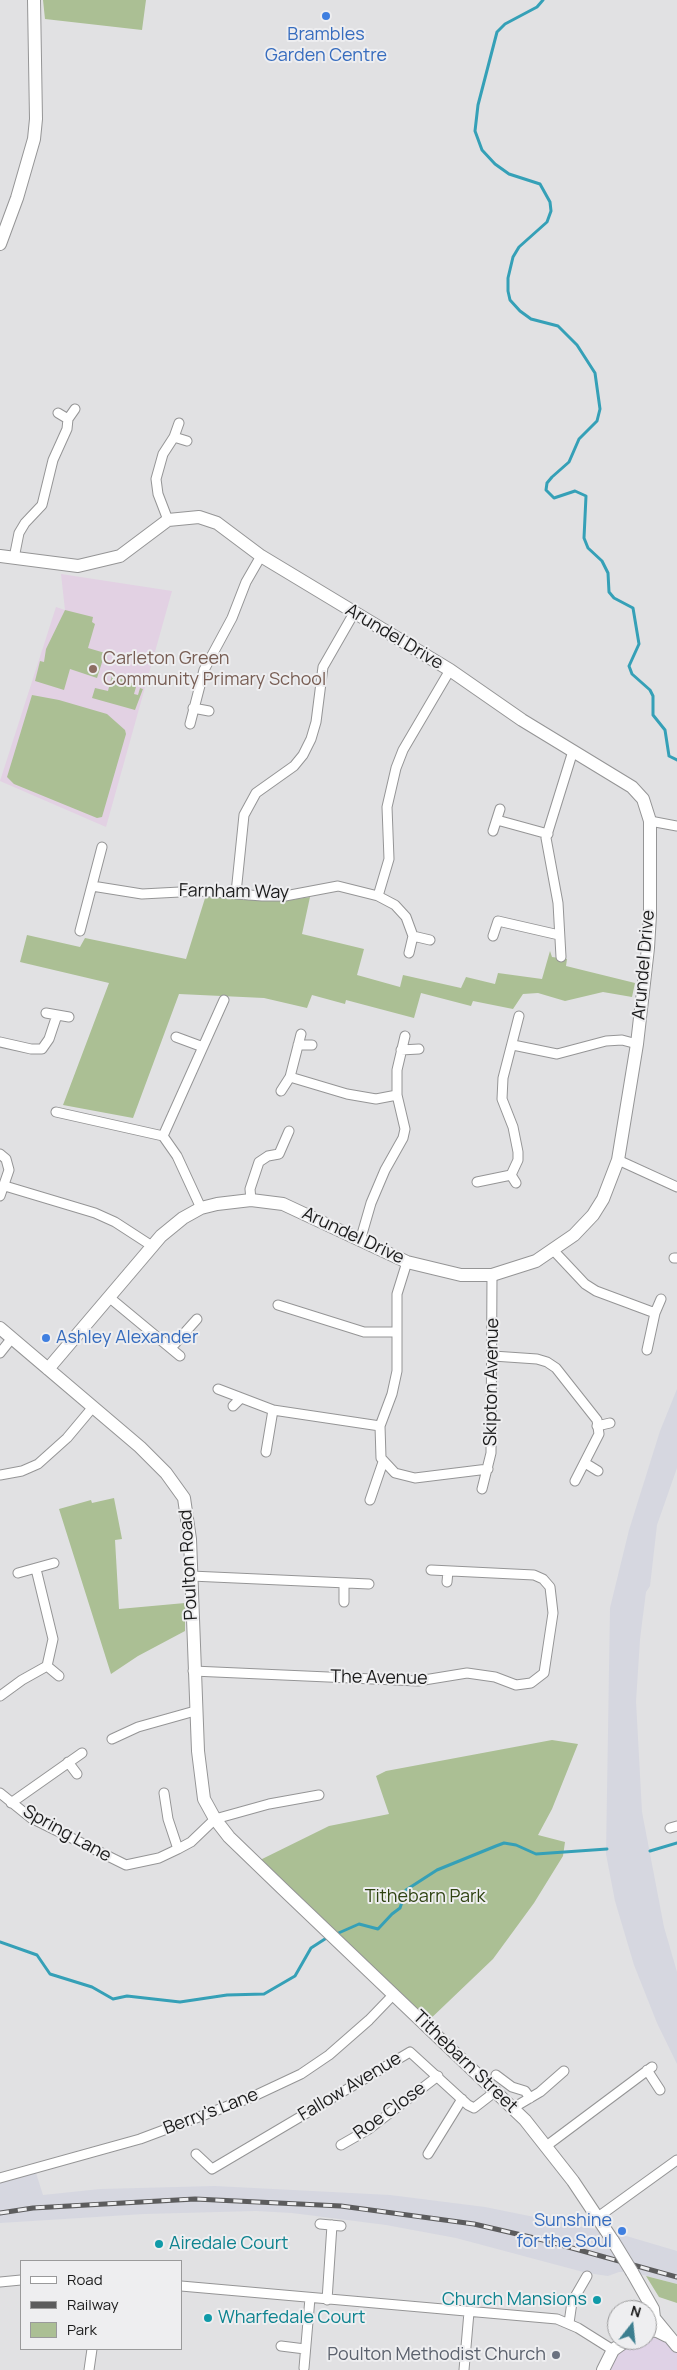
<!DOCTYPE html>
<style>
body{margin:0}
#map{position:relative;width:677px;height:2370px;overflow:hidden;background:#e1e1e3;font-family:Manrope,sans-serif}
canvas{display:block}
.legend{position:absolute;left:20px;top:2260px;width:162px;height:90px;box-sizing:border-box;background:#eeeef0;border:1px solid #9a9a9b;margin:0;padding:6px 9px;list-style:none;font-size:15px;color:#1c1c1c}
.legend li{display:flex;align-items:center;gap:10px;height:25px}
.legend b{width:25px;border:1px solid #9a9a9b}
.north{position:absolute;left:607px;top:2300px;width:50px;height:50px;box-sizing:border-box;background:#eeeef0;border:1px solid #9a9a9b;border-radius:50%;rotate:16deg;font-size:14px;font-weight:700;line-height:20px;text-align:center;color:#1c1c1c}
.north::after{content:'';display:block;margin:auto;width:18px;height:22px;background:#3c7e8f;clip-path:polygon(50% 0,100% 100%,50% 72%,0 100%)}
</style>
<div id="map">
<canvas width="677" height="2370"></canvas>
<ul class="legend">
<li><b style="height:6px;background:#fff"></b>Road</li>
<li><b style="height:6px;background:#5c5c5d"></b>Railway</li>
<li><b style="height:14px;background:#abbf94"></b>Park</li>
</ul>
<div class="north">N</div>
</div>
<script>
const c = document.querySelector('canvas').getContext('2d');
c.lineJoin = 'round';
function fill(path, color) {
  c.fillStyle = color;
  c.fill(path, 'evenodd');
}
function poly(rows) {
  const path = new Path2D();
  for (const r of rows) {
    path.moveTo(r[0], r[1]);
    for (let i = 2; i < r.length; i += 2) path.lineTo(r[i], r[i + 1]);
  }
  return path;
}
function strokePath(path, color, width, dash) {
  c.strokeStyle = color;
  c.lineWidth = width;
  c.lineCap = dash ? 'butt' : 'round';
  c.setLineDash(dash || []);
  c.stroke(path);
}
function label(font, color, halo, rows, align = 'center') {
  c.font = font + ' Manrope,sans-serif';
  c.lineWidth = 4;
  c.setLineDash([]);
  c.textBaseline = 'middle';
  c.strokeStyle = halo;
  c.fillStyle = color;
  for (const [text, x, y, turn = 0] of rows) {
    c.save();
    c.translate(x, y);
    c.rotate((+turn || 0) * Math.PI / 180);
    c.textAlign = isNaN(turn) ? turn : align;
    if (halo) c.strokeText(text, 0, 0);
    c.fillText(text, 0, 0);
    c.restore();
  }
}
const commercial = poly([
 [647,2330,677,2346,677,2370,603,2370,627,2340,647,2340]
]);
const built = poly([
 [677,1389,677,1468,657,1525,650,1586,646,1592,640,1639,636,1701,642,1812,664,1927,677,1972,677,2064,657,2023,634,1965,615,1901,606,1854,610,1608,629,1530,660,1431],
 [36,2173,43,2195,100,2189,215,2186,390,2195,485,2207,623,2235,677,2251,677,2284,632,2272,619,2272,608,2276,587,2273,456,2238,386,2225,292,2213,256,2211,144,2214,0,2223,0,2183]
]);
const education = poly([
 [61,574,172,591,106,827,0,781,56,607,65,610]
]);
const green = poly([
 [43,0,146,0,142,30,45,19],
 [65,610,93,617,92,622,95,624,88,648,105,653,97,678,70,669,64,690,35,681,40,661,44,662,46,649],
 [112,675,134,684,136,687,134,694,138,695,140,688,143,689,135,710,92,698,95,688,108,691],
 [32,695,59,700,107,714,125,730,126,734,102,817,97,818,14,784,7,777],
 [206,895,284,901,310,897,302,934,364,949,357,975,400,987,403,975,461,988,466,977,495,984,498,973,542,979,550,951,552,957,567,959,566,966,635,983,632,997,603,992,565,1001,538,993,523,994,513,1009,473,1001,471,1006,421,993,414,1018,346,1000,345,1004,312,995,307,1008,264,998,179,994,133,1118,63,1105,109,983,20,962,27,935,80,947,85,938,186,959],
 [114,1498,122,1539,115,1540,119,1609,185,1603,185,1631,138,1656,111,1674,59,1509,91,1500,92,1503],
 [552,1740,578,1744,552,1809,538,1835,565,1842,563,1856,534,1903,493,1959,425,2024,256,1862,329,1826,389,1814,376,1776,386,1771],
 [646,2276,677,2284,677,2303,659,2297]
]);
const stream = poly([
 [543,0,537,7,505,24,497,32,478,105,475,131,482,150,495,164,509,174,540,184,550,202,551,211,547,222,519,247,513,257,508,278,508,291,510,300,520,311,531,319,558,326,577,345,595,373,600,409,597,421,579,439,569,462,552,477,547,483,546,490,554,498,575,491,586,496,584,538,588,548,602,561,608,573,609,592,614,598,633,608,639,644,629,666,632,674,650,690,653,696,653,715,665,730,669,756,677,760],
 [650,1851,677,1843],
 [334,1935,359,1924,378,1929,392,1914,400,1908,406,1890,437,1870,496,1846,504,1843,516,1845,536,1854,607,1849],
 [0,1942,37,1955,50,1974,92,1987,113,1999,127,1996,180,2002,227,1995,264,1994,295,1976,311,1948,328,1937]
]);
const street = poly([
 [68,419,75,409],
 [174,437,187,441],
 [168,520,158,494,156,479,163,454,174,437,179,423],
 [14,558,19,533,25,523,42,505,53,460,67,429,68,419,58,413],
 [193,708,209,711],
 [190,724,204,670,232,618,246,582,261,556],
 [497,820,548,834],
 [650,821,677,826],
 [493,831,500,809],
 [92,886,142,894,199,891,262,896,285,896,338,886,378,896,395,905,406,917,413,936,409,953],
 [236,893,244,815,256,793,294,766,303,755,311,739,316,722,323,667,354,613],
 [378,896,389,859,387,807,396,768,403,750,450,670],
 [80,931,102,847],
 [413,936,430,940],
 [493,936,498,921,559,935],
 [561,957,558,903,546,838,573,751],
 [46,1013,69,1017],
 [176,1037,203,1047],
 [0,1042,31,1049,42,1049,49,1039,57,1015],
 [298,1045,312,1045],
 [513,1045,557,1054,606,1041,622,1040,637,1044],
 [401,1050,419,1049],
 [290,1077,347,1094,376,1099,397,1095],
 [281,1091,290,1077,301,1034],
 [56,1112,163,1136,177,1156,201,1208],
 [163,1136,224,1000],
 [0,1154,6,1159,9,1170,0,1196],
 [618,1160,677,1187],
 [511,1175,516,1183],
 [477,1182,511,1175,518,1160,518,1152,513,1127,502,1099,503,1078,519,1016],
 [5,1186,95,1213,115,1222,152,1246],
 [251,1200,250,1189,259,1162,268,1156,279,1154,289,1131],
 [360,1241,371,1203,385,1170,403,1138,405,1129,397,1095,397,1070,405,1036],
 [554,1251,585,1284,596,1291,655,1313,647,1350],
 [674,1258,677,1258],
 [407,1262,397,1294,397,1371,392,1394,380,1426,381,1458,395,1473,415,1478,488,1469],
 [110,1298,180,1356],
 [278,1305,364,1332,395,1332],
 [655,1313,661,1299],
 [171,1348,197,1319],
 [0,1353,12,1338],
 [493,1356,537,1359,547,1362,556,1368,597,1420,599,1434,575,1481],
 [218,1389,273,1410,380,1426],
 [233,1406,241,1398],
 [597,1426,610,1423],
 [266,1452,273,1410],
 [585,1463,598,1471],
 [0,1475,22,1471,38,1464,67,1438,93,1407],
 [482,1489,491,1453,492,1275],
 [370,1500,383,1462],
 [18,1573,54,1563],
 [191,1576,369,1584],
 [447,1582,448,1571],
 [344,1602,344,1583],
 [47,1666,59,1676],
 [193,1671,418,1681,467,1673,495,1677,516,1685,531,1683,544,1673,553,1613,550,1587,543,1579,534,1575,431,1570],
 [0,1696,22,1680,47,1666,53,1639,36,1569],
 [112,1739,138,1727,195,1711],
 [68,1762,77,1774],
 [0,1793,31,1818,126,1865,159,1858,178,1849,191,1842,215,1819,269,1804,319,1795],
 [164,1793,168,1819,178,1849],
 [11,1803,82,1753],
 [670,1828,677,1826],
 [647,2070,660,2090],
 [496,2075,512,2087,525,2091,530,2098],
 [513,2108,540,2092,564,2071],
 [341,2145,369,2129,438,2076],
 [545,2147,652,2067],
 [196,2154,212,2169,410,2052,468,2105,474,2108,496,2091],
 [428,2154,462,2099],
 [0,2178,140,2139,252,2097,301,2074,329,2055,369,2020,394,1994],
 [598,2217,677,2160],
 [320,2224,341,2226],
 [0,2282,21,2280],
 [181,2286,557,2319,578,2328,613,2350],
 [327,2300,332,2225],
 [569,2323,572,2302,587,2276],
 [281,2346,305,2349],
 [304,2368,310,2298],
 [89,2370,92,2349],
 [464,2370,469,2312]
]);
const secondary = poly([
 [0,244,17,198,34,139,36,119,34,0],
 [0,556,78,566,120,556,168,520,199,517,217,523,261,556,450,670,522,720,632,787,643,799,650,821,650,915,648,948,637,1044,618,1160,603,1199,593,1215,574,1235,536,1261,492,1275,461,1275,407,1262,283,1204,251,1200,217,1204,201,1208,183,1218,161,1236,48,1369],
 [0,1328,140,1447,166,1473,184,1498,190,1539,198,1751,204,1799,215,1819,229,1837,286,1892,525,2120,573,2181,613,2241],
 [632,2272,653,2309,654,2318,677,2346],
 [647,2330,657,2331,667,2336],
 [603,2370,613,2350,627,2340]
]);
const rail = poly([
 [0,2213,33,2208,195,2199,341,2206,474,2224,543,2240,677,2277]
]);
const secondaryBridge = poly([
 [613,2241,632,2272]
]);
const markers = [
 [326,16,5,"#3f7fe0"],
 [93,669,5,"#8d6e63"],
 [46,1338,5,"#3f7fe0"],
 [622,2231,5,"#3f7fe0"],
 [159,2244,5,"#0f9aa8"],
 [597,2300,5,"#0f9aa8"],
 [208,2318,5,"#0f9aa8"],
 [556,2355,5,"#6b7280"]
];
const shopNames = [
 ["Brambles",326,35],
 ["Garden Centre",326,56],
 ["Ashley Alexander",56,1338,"left"],
 ["Sunshine",612,2221,"right"],
 ["for the Soul",612,2242,"right"]
];
const streetNames = [
 ["Arundel Drive",394,637,31],
 ["Farnham Way",234,892,1],
 ["Arundel Drive",644,965,-85],
 ["Arundel Drive",353,1236,25],
 ["Skipton Avenue",492,1382,-89],
 ["Poulton Road",189,1565,-93],
 ["The Avenue",379,1678,1],
 ["Spring Lane",67,1834,29],
 ["Tithebarn Street",465,2062,44],
 ["Fallow Avenue",350,2087,-31],
 ["Roe Close",390,2111,-36],
 ["Berry's Lane",211,2112,-21]
];
const educationNames = [
 ["Carleton Green",103,659],
 ["Community Primary School",103,680]
];
const parkNames = [
 ["Tithebarn Park",425,1897]
];
const cultureNames = [
 ["Airedale Court",169,2244],
 ["Church Mansions",587,2300,"right"],
 ["Wharfedale Court",218,2318]
];
const worshipNames = [
 ["Poulton Methodist Church",546,2355]
];
fill(commercial, '#dfd2e6');
fill(built, '#d6d7e0');
fill(education, '#e2d1e3');
fill(green, '#abbf94');
strokePath(stream, '#35a0b7', 3);
strokePath(street, '#959596', 11);
strokePath(secondary, '#959596', 14);
strokePath(street, '#fff', 9);
strokePath(secondary, '#fff', 12);
strokePath(rail, '#5c5c5d', 5);
strokePath(rail, '#eeeef0', 3, [9]);
strokePath(secondaryBridge, '#959596', 14, []);
strokePath(secondaryBridge, '#fff', 12);
for (const [x, y, r, color] of markers) {
  const dot = new Path2D();
  dot.arc(x, y, r, 0, 2 * Math.PI);
  c.fillStyle = color;
  c.fill(dot);
  strokePath(dot, '#eeeef0', 2);
}
label('18px', '#366cbe', '#eeeef0', shopNames);
label('18px', '#1c1c1c', '#eeeef0', streetNames);
label('18px', '#785e54', '#eeeef0', educationNames, 'left');
label('18px', '#2f4311', '#eeeef0', parkNames);
label('18px', '#0d838f', '#eeeef0', cultureNames, 'left');
label('18px', '#5b616d', '#eeeef0', worshipNames, 'right');
</script>
